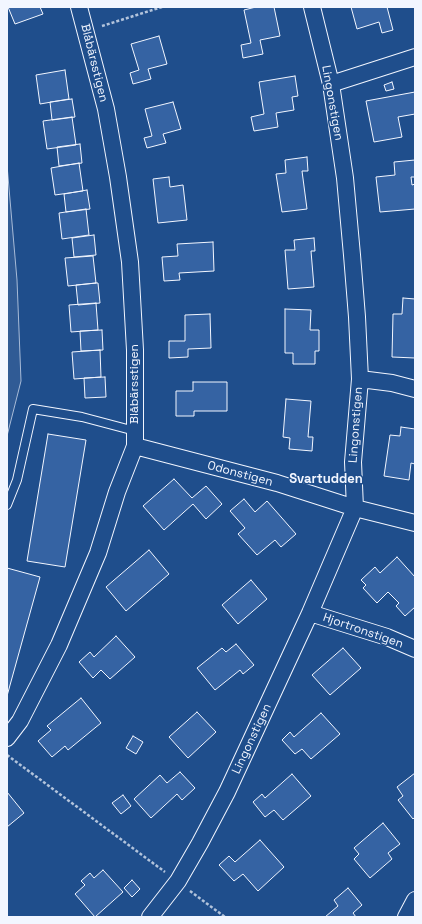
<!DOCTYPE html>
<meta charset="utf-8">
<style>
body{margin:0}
#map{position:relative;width:422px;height:924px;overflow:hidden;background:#1f4e8c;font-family:"Space Grotesk",sans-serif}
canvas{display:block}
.frame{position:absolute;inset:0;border:8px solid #f2f6ff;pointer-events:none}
</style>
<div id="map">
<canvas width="422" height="924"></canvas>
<div class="frame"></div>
</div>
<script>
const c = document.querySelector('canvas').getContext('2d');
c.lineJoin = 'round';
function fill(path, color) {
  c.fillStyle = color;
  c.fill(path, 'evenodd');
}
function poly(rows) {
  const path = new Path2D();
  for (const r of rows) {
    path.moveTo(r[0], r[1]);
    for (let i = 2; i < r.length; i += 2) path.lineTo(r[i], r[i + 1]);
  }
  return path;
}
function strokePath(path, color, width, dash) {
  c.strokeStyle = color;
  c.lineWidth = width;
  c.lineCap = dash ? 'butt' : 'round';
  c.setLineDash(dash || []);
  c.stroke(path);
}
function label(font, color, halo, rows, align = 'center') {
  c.font = font + ' "Space Grotesk",sans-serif';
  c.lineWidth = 3;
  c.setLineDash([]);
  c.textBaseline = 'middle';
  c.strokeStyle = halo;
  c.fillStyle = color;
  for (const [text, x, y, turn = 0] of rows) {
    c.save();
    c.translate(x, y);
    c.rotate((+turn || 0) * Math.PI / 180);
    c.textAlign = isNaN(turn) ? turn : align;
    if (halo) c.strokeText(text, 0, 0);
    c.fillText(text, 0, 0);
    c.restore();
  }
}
const built = poly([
 [7,165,17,280,21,381,7,436,7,165]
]);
const building = poly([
 [8,7,40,7,43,14,15,24,8,7],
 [256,7,274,7,280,36,260,40,263,54,243,58,241,45,251,43,244,10,256,7],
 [351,7,387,7,393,30,382,33,379,22,357,29,351,7],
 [159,36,167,64,148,69,151,79,133,84,130,73,139,70,131,44,159,36],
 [65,70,69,99,40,104,36,75,65,70],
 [295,76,298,96,292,97,294,110,276,113,278,127,254,131,251,117,264,114,259,82,295,76],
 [392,82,394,89,386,91,384,85,392,82],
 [415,92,415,114,398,117,402,137,374,142,366,101,415,92],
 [72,99,75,117,52,120,50,102,72,99],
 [173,102,181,129,163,134,166,143,147,148,144,138,152,136,145,109,173,102],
 [72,117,76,145,47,149,43,121,72,117],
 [80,144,82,163,59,166,57,147,80,144],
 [307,157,308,171,302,171,307,209,282,212,276,174,286,173,285,160,307,157],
 [415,160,415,177,411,177,412,185,415,184,415,209,380,212,376,177,395,175,394,162,415,160],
 [79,163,83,191,55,195,51,168,79,163],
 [169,177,170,187,183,185,187,220,158,223,153,179,169,177],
 [87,190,90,209,66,212,64,194,87,190],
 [86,209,89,235,62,239,59,213,86,209],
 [94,235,96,255,74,257,72,238,94,235],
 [314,238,315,251,311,251,314,287,288,289,285,250,295,250,294,240,314,238],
 [213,242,214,271,179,273,180,280,164,281,162,257,178,256,177,244,213,242],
 [93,256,96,283,68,286,65,258,93,256],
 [96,283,98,283,100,303,78,305,76,285,96,283],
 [403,298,415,299,415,358,392,357,393,314,402,314,403,298],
 [96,303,98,330,71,332,69,305,96,303],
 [285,309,311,310,310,330,319,330,319,351,315,351,315,364,293,364,293,353,285,353,285,309],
 [210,314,211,348,188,349,188,357,169,358,169,341,185,341,185,315,210,314],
 [102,330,103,350,81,351,80,331,102,330],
 [100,350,101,377,74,379,72,352,100,350],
 [105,377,106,397,85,398,84,378,105,377],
 [193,382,227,382,227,411,194,411,194,416,176,416,176,391,193,391,193,382],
 [286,399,311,401,308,437,313,437,312,451,289,449,290,438,283,437,286,399],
 [401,427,415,429,415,464,411,463,409,480,384,476,390,435,400,436,401,427],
 [48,434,86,440,65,567,27,561,48,434],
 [174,479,192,498,206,486,222,504,206,519,193,504,164,530,143,506,174,479],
 [244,499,255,512,267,501,296,534,281,547,275,540,257,555,238,534,245,528,230,511,244,499],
 [149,550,169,574,126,611,106,587,149,550],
 [397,557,415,577,415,607,405,616,396,606,399,603,388,592,377,603,363,588,366,585,361,580,375,567,380,573,397,557],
 [7,568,40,577,7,696,7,568],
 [251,580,267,599,238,624,222,605,251,580],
 [116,636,135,657,110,679,101,670,93,678,79,662,90,652,94,657,116,636],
 [236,644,254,665,243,674,240,670,215,690,197,668,222,648,226,652,236,644],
 [343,648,361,668,330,695,312,675,343,648],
 [81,698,101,723,68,750,65,746,52,757,38,741,51,730,47,726,81,698],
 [197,712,216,732,188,758,169,737,197,712],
 [321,713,340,734,311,759,302,749,295,754,282,740,290,732,294,737,321,713],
 [133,736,143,742,136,754,126,748,133,736],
 [180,772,195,788,182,800,177,794,151,818,134,799,160,775,167,783,180,772],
 [415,773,415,817,413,819,398,800,403,796,397,787,415,773],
 [292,774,311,796,283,820,274,810,265,817,253,802,262,794,265,798,292,774],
 [7,792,24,813,7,827,7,792],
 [123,795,131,806,121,814,112,803,123,795],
 [383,823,400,844,388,853,392,859,370,878,354,859,359,854,354,848,383,823],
 [260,840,284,867,258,891,243,874,234,881,219,865,229,856,235,862,260,840],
 [103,870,123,892,95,917,75,894,85,885,81,881,90,873,94,878,103,870],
 [132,880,140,889,132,897,124,888,132,880],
 [348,888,362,905,353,913,356,917,325,917,338,906,334,900,348,888]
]);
const path = poly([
 [102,26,162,7],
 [7,755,165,872],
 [190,891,225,917]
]);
const lane = poly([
 [7,505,17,480,33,409,82,417,135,431]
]);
const street = poly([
 [331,84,415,57],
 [360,379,392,383,415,389],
 [135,446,277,483,355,508,415,523],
 [310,613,387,637,415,649],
 [7,738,20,721,59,645,98,553,117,492,135,446,135,350,130,262,118,177,106,109,79,7],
 [150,917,178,881,200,843,227,792,310,613,355,508,353,462,360,379,357,317,352,255,345,178,331,84,312,7],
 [406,917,415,900]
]);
const streetNames = [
 ["Blåbärsstigen",94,63,76],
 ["Lingonstigen",332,103,80],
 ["Blåbärsstigen",135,384,-90],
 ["Lingonstigen",356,425,-86],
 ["Odonstigen",240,474,15],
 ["Hjortronstigen",363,631,19],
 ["Lingonstigen",252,739,-65]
];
const neighbourhoodNames = [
 ["Svartudden",326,479]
];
fill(built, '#305b95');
strokePath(built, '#a8bbd7', 1);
fill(building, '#3563a3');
strokePath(building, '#f2f6ff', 1);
strokePath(lane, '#f2f6ff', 10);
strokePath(street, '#f2f6ff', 18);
strokePath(path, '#b3c4dc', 2.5, [3, 2]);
strokePath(lane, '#1f4e8c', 8);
strokePath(street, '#1f4e8c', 16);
label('12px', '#f2f6ff', '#1f4e8c', streetNames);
label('bold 13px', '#f2f6ff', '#1f4e8c', neighbourhoodNames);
</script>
